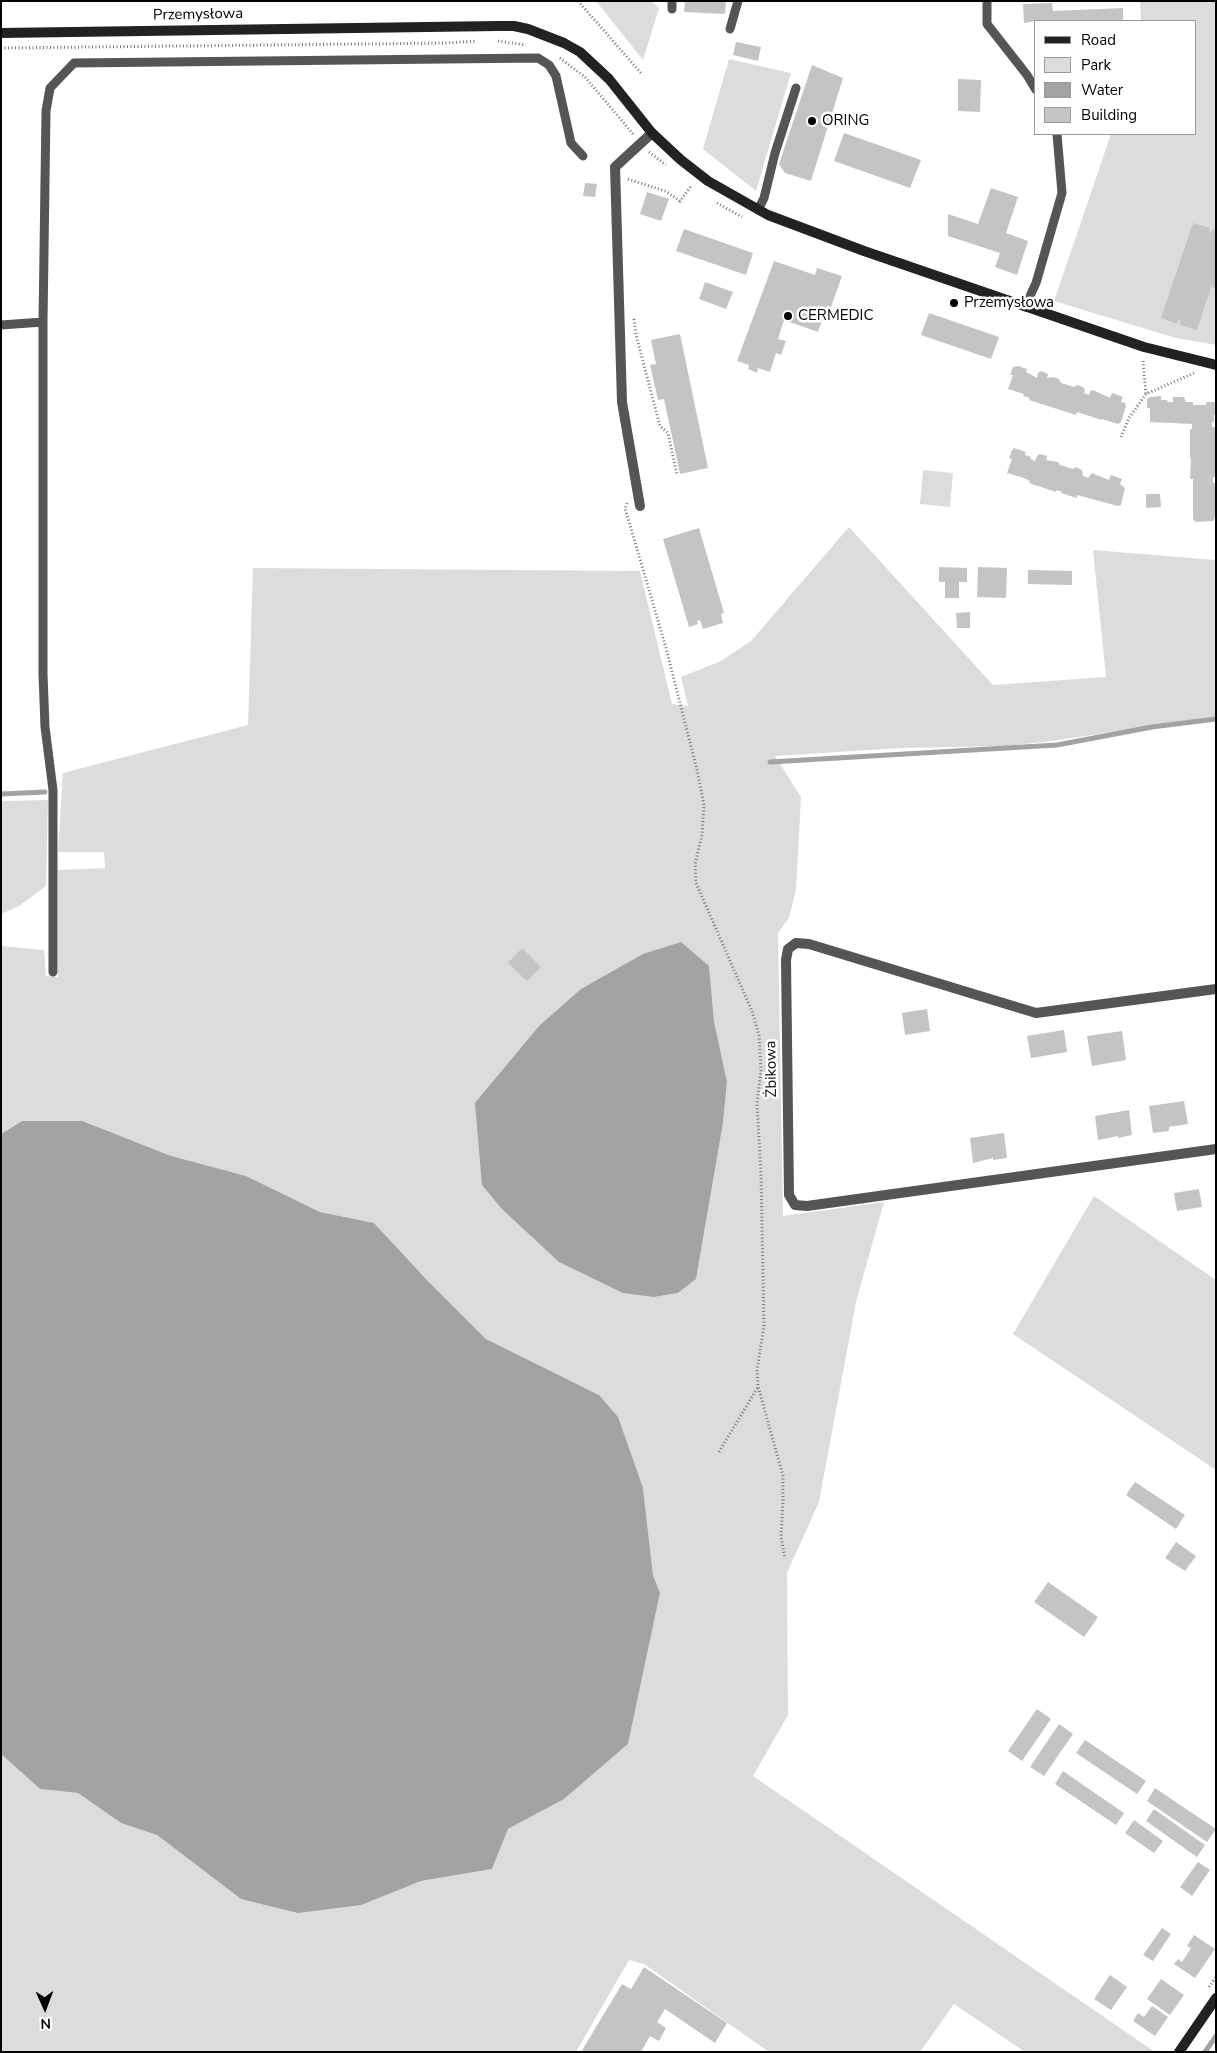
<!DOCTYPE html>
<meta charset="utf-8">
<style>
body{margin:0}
#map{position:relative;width:1217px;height:2053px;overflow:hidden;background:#fff;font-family:"Nunito Sans",sans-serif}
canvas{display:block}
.frame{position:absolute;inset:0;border:2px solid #000;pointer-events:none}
.legend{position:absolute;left:1034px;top:20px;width:162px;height:115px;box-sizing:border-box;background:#fff;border:1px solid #999;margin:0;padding:6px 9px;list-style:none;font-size:15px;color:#000}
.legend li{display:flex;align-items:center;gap:10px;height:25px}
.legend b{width:25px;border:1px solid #999}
.north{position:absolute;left:20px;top:1983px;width:50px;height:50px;-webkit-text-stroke:4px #fff;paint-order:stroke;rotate:178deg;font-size:14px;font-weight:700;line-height:20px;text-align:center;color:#000}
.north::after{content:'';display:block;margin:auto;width:18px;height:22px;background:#000;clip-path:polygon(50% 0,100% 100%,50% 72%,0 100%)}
</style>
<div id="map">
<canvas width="1217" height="2053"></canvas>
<div class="frame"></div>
<ul class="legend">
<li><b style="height:6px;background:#222"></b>Road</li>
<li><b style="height:14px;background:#dcdcdc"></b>Park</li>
<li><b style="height:14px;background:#a3a3a3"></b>Water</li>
<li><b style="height:14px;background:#c4c4c4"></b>Building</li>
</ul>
<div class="north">N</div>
</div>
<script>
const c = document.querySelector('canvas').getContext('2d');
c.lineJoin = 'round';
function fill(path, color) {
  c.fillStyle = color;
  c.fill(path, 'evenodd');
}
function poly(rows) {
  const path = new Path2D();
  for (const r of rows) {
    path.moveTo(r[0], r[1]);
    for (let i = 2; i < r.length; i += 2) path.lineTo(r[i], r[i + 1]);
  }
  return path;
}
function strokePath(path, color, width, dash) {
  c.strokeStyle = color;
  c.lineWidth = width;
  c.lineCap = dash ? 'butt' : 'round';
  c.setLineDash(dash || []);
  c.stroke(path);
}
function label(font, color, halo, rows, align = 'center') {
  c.font = font + ' "Nunito Sans",sans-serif';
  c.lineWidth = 5;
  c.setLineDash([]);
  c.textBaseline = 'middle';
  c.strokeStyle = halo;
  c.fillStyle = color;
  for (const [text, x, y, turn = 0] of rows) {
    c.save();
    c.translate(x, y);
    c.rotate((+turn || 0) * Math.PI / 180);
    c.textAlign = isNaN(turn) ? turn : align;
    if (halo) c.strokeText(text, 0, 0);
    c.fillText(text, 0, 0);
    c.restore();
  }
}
const green = poly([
 [596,1,652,1,659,8,643,60],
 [1140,1,1216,1,1216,345,1176,338,1054,301,1111,134,1196,134,1196,21,1141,21],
 [729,59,791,73,756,191,703,149],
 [923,470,953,473,950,507,920,504],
 [849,527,993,685,1106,677,1093,550,1216,560,1216,717,1044,742,1005,746,901,748,775,756,801,797,796,890,789,918,778,933,783,1216,884,1202,856,1302,819,1502,787,1573,788,1715,753,1776,1155,2052,1025,2052,954,2004,920,2052,769,2052,644,1964,629,1960,576,2052,1,2052,1,1754,40,1789,78,1793,121,1823,157,1835,241,1899,360,1905,421,1881,492,1869,508,1829,564,1799,628,1744,660,1593,653,1575,643,1488,599,1395,486,1339,427,1280,374,1223,320,1212,246,1176,22,1121,1,1134,1,946,44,950,46,976,58,977,58,870,105,868,104,852,58,852,63,773,248,725,253,568,640,571,672,704,688,706,681,677,721,661,751,641],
 [709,966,714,1021,727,1082,723,1123,696,1279,678,1293,654,1297,511,1060,539,1026],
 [48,800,46,886,19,906,1,914,1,801],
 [1094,1196,1216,1280,1216,1470,1013,1334]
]);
const water = poly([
 [681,942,709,966,714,1021,727,1082,723,1123,696,1279,678,1293,654,1297,623,1293,559,1262,502,1209,482,1185,475,1103,539,1026,581,989,643,954],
 [22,1121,82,1121,171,1156,246,1176,320,1212,374,1223,427,1280,486,1339,599,1395,618,1417,643,1488,653,1575,660,1593,628,1744,564,1799,508,1829,492,1869,421,1881,361,1905,298,1913,241,1899,157,1835,121,1823,78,1793,40,1789,1,1754,1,1134]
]);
const stream = poly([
 [770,762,1057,745,1152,727,1216,719],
 [1,794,45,792],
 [1205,2052,1216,2036]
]);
const building = poly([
 [685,1,726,1,725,14,684,12],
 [1052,3,1053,11,1123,8,1123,21,1036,21,1024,23,1023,4],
 [736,42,761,47,758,61,733,55],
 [812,65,843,78,811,181,785,173,779,164],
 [958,79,981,80,980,112,958,111],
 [844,133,921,160,910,188,834,161],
 [585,183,597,184,595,197,583,196],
 [991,188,1018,197,1006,233,1028,241,1017,275,995,267,1000,253,948,236,948,214,978,224],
 [647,192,669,199,661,221,640,214],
 [1193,223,1210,228,1209,232,1211,233,1213,229,1216,230,1216,284,1215,288,1211,287,1197,330,1180,325,1181,321,1178,320,1177,324,1161,318],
 [684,229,753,253,746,275,676,251],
 [774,261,815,275,817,268,842,276,831,307,827,306,818,332,784,320,778,339,786,341,781,355,776,353,770,372,758,368,757,373,748,369,749,365,737,361],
 [705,282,733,292,726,309,699,299],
 [929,313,999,337,991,359,921,335],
 [680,334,708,468,680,474,664,399,658,400,650,365,656,364,651,340],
 [1018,366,1027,369,1026,372,1037,378,1038,373,1041,371,1048,374,1047,378,1053,377,1059,379,1061,383,1074,387,1077,385,1083,387,1085,390,1084,393,1089,395,1090,391,1093,390,1110,398,1112,393,1123,397,1121,402,1125,403,1126,406,1121,422,1118,424,1102,419,1102,420,1077,412,1076,415,1029,400,1030,398,1023,396,1024,394,1008,389,1013,375,1010,375,1013,367],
 [1161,396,1161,400,1167,400,1168,402,1173,402,1173,397,1184,397,1186,402,1193,402,1193,405,1206,405,1206,402,1216,402,1216,415,1214,415,1214,422,1212,422,1212,427,1216,427,1216,477,1213,477,1213,483,1216,483,1216,515,1213,521,1196,522,1193,519,1193,479,1190,479,1191,458,1190,458,1190,429,1192,429,1192,424,1150,422,1150,408,1147,408,1147,399,1150,397],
 [1014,448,1026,452,1025,455,1031,457,1030,459,1035,461,1037,456,1040,454,1047,456,1046,460,1058,462,1060,465,1073,469,1076,467,1082,470,1083,476,1088,478,1092,473,1109,480,1111,475,1122,479,1120,484,1125,488,1121,505,1118,506,1077,495,1077,498,1061,493,1062,492,1057,490,1056,492,1029,483,1030,481,1024,478,1007,473,1012,459,1009,458,1012,450],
 [1146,494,1160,494,1161,507,1146,508],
 [699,528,724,613,721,614,723,623,703,629,700,620,697,621,698,624,689,627,663,539],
 [939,567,967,568,967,582,959,582,959,598,945,598,945,582,939,582],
 [978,567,1007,568,1006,598,977,597],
 [1028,570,1072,571,1072,585,1028,584],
 [970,612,970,628,957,628,956,613],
 [522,948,541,967,527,981,508,963],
 [927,1009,930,1031,905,1035,902,1013],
 [1064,1030,1067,1052,1031,1058,1027,1036],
 [1122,1031,1126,1060,1092,1066,1087,1036],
 [1184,1101,1188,1124,1169,1127,1169,1131,1153,1133,1149,1106],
 [1129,1110,1132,1135,1118,1138,1118,1136,1098,1140,1095,1116],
 [1004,1133,1007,1158,993,1160,993,1158,973,1163,970,1138],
 [1199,1189,1202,1207,1177,1211,1174,1193],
 [1135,1482,1185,1515,1176,1529,1126,1495],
 [1176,1542,1196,1556,1185,1571,1165,1558],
 [1048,1582,1098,1617,1084,1637,1034,1602],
 [1037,1709,1051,1719,1022,1761,1008,1751],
 [1059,1724,1073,1734,1044,1776,1030,1767],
 [1085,1740,1146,1781,1137,1794,1076,1753],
 [1063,1771,1124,1813,1116,1825,1055,1784],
 [1155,1788,1216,1829,1207,1842,1147,1801],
 [1154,1809,1205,1845,1197,1857,1146,1821],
 [1134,1820,1163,1841,1154,1853,1125,1833],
 [1198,1862,1210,1870,1192,1896,1180,1887],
 [1162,1928,1171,1934,1153,1961,1143,1955],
 [1194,1935,1215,1949,1195,1978,1174,1964,1178,1959,1182,1962,1191,1948,1187,1946],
 [644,1967,727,2023,715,2043,665,2009,657,2022,666,2028,659,2041,650,2036,641,2052,581,2052,622,1984,631,1989],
 [1110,1975,1127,1987,1111,2010,1094,1999],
 [1161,1979,1184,1995,1170,2015,1147,1999],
 [1152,2006,1168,2017,1155,2036,1133,2021,1138,2013,1144,2017]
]);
const path = poly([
 [578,1,641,73],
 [498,41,526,45],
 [1,48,447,43,477,41],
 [560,58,585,77,633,134],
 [649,152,666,165],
 [628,179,665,191,680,201,692,185],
 [717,203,742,217],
 [634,319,636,335,660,426,668,433,677,475],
 [1143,361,1146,394],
 [1121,437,1129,418,1146,394,1194,373],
 [627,503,625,508,666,648,697,770,704,805,702,835,695,864,696,883,752,1011,759,1035,761,1070,757,1104,761,1174,764,1326,757,1370,758,1386,783,1476,783,1500,781,1537,785,1559],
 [719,1452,758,1387],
 [1209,1987,1216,1977]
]);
const lane = poly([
 [987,1,987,24,1027,75,1036,90],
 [672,9,672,1],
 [730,29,738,1],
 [758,210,764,198,775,153,796,88],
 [1025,307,1036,283,1062,193,1057,134],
 [1,325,43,322],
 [53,972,53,790,45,727,43,674,43,322,46,111,50,88,74,63,538,58,549,65,556,76,571,143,583,156]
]);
const street = poly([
 [640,506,622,402,615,167,652,133],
 [1216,989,1036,1013,809,944,796,943,788,949,786,960,789,1195,795,1205,807,1206,1216,1149]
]);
const secondary = poly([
 [1,33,498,26,514,26,528,29,564,43,580,52,609,79,652,133,681,160,708,181,768,215,864,251,1144,347,1216,365],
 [1179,2052,1216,1998]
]);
const markers = [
 [812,121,5,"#000"],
 [954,303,5,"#000"],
 [788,316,5,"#000"]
];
const streetNames = [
 ["Przemysłowa",198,15,-1],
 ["Żbikowa",772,1069,-91]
];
const poiNames = [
 ["ORING",822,121],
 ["Przemysłowa",964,303],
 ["CERMEDIC",798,316]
];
fill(green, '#dcdcdc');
fill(water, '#a3a3a3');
strokePath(stream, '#a3a3a3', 5);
fill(building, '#c4c4c4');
strokePath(path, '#777', 3, [1, 2.5]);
strokePath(lane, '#555', 9);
strokePath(street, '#555', 10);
strokePath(secondary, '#222', 10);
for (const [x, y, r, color] of markers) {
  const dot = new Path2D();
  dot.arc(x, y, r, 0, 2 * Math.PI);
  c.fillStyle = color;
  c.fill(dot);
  strokePath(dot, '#fff', 2);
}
label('15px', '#000', '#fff', streetNames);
label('15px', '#000', '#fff', poiNames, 'left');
</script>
